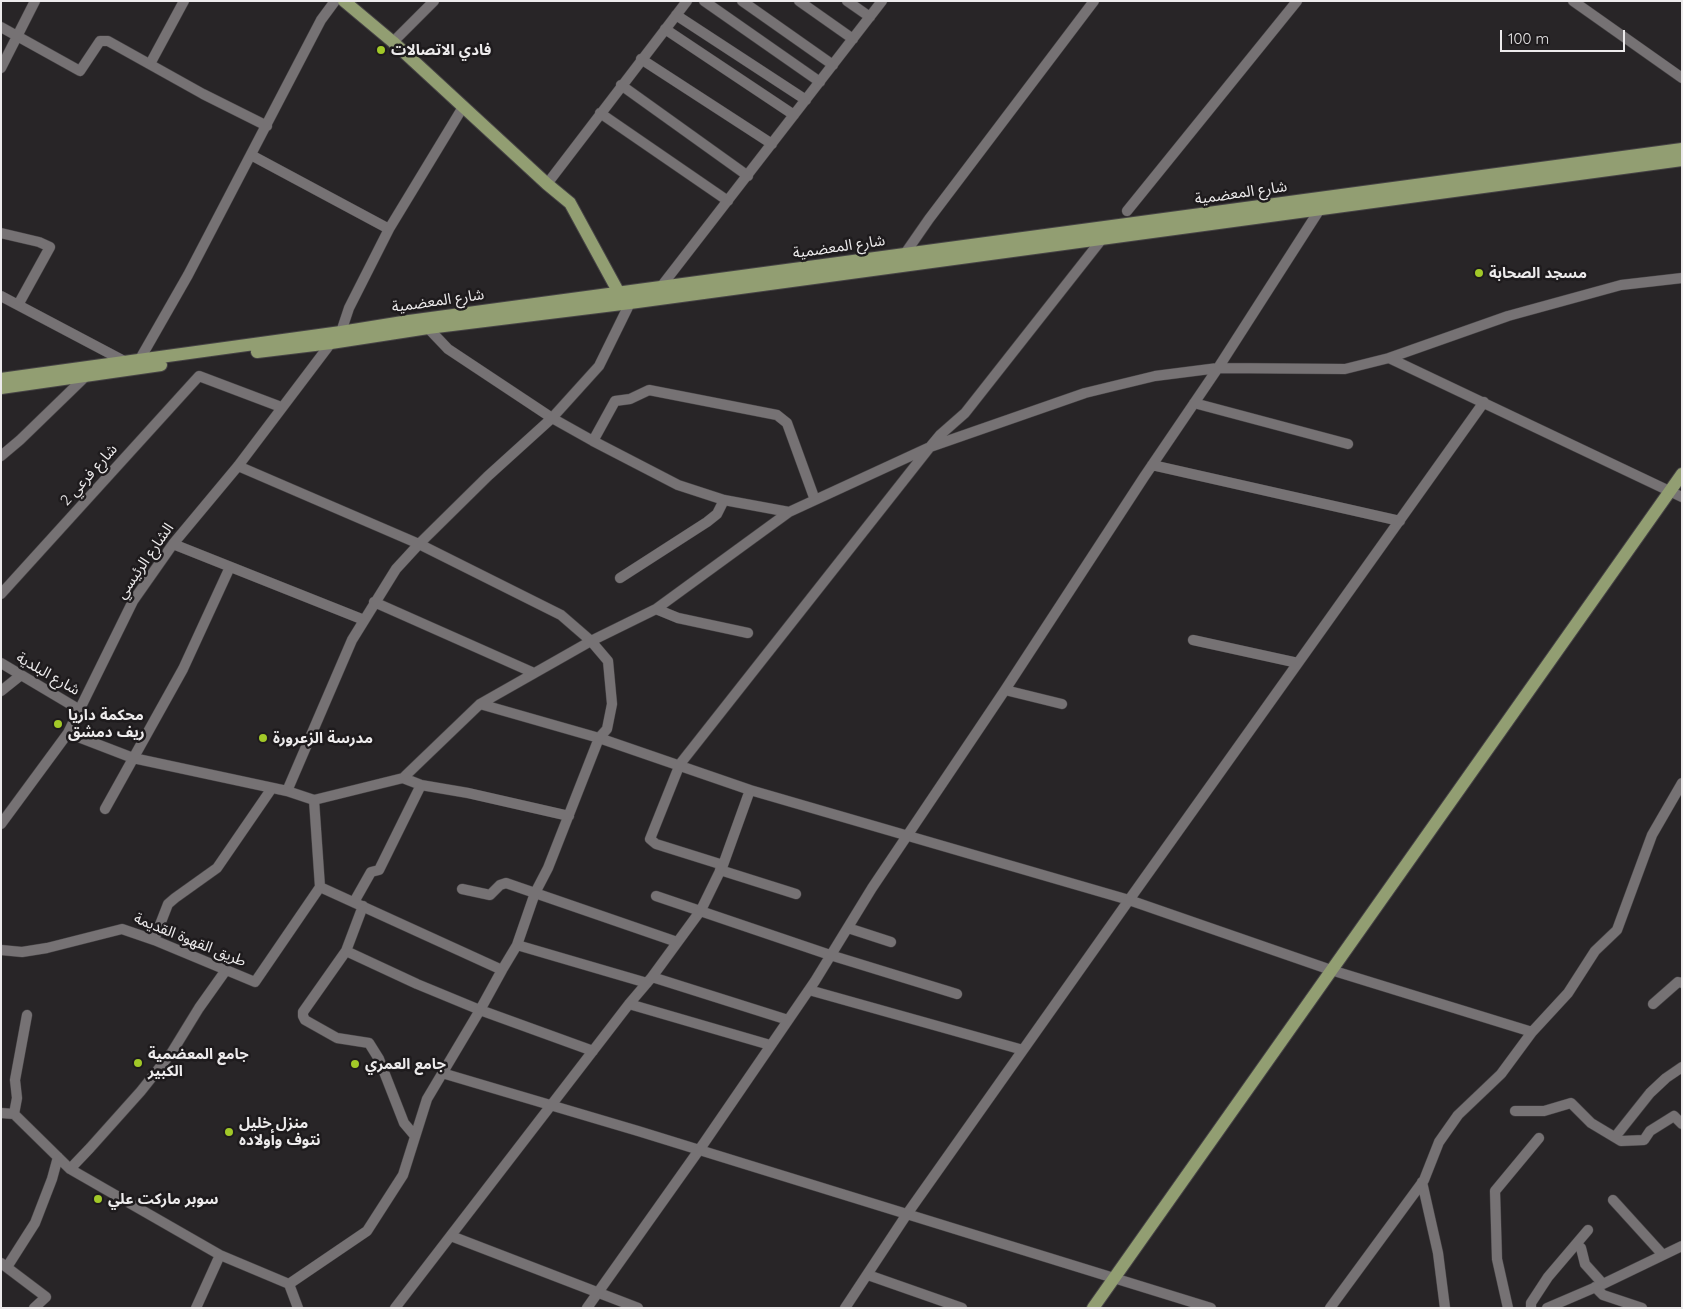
<!DOCTYPE html>
<meta charset="utf-8">
<style>
body{margin:0}
#map{position:relative;width:1683px;height:1309px;overflow:hidden;background:#282527;font-family:Quicksand,sans-serif}
canvas{display:block}
.frame{position:absolute;inset:0;border:2px solid #edebec;pointer-events:none}
.scale{position:absolute;left:1500px;top:30px;width:125px;height:22px;box-sizing:border-box;border:2px solid #edebec;border-top:0;padding-left:6px;font-size:15px;line-height:18px;white-space:nowrap;color:#edebec;-webkit-text-stroke:4px #1e1b1d;paint-order:stroke}
</style>
<div id="map">
<canvas width="1683" height="1309"></canvas>
<div class="frame"></div>
<div class="scale">100 m</div>
</div>
<script>
const c = document.querySelector('canvas').getContext('2d');
c.lineJoin = 'round';
function poly(rows) {
  const path = new Path2D();
  for (const r of rows) {
    path.moveTo(r[0], r[1]);
    for (let i = 2; i < r.length; i += 2) path.lineTo(r[i], r[i + 1]);
  }
  return path;
}
function strokePath(path, color, width, dash) {
  c.strokeStyle = color;
  c.lineWidth = width;
  c.lineCap = dash ? 'butt' : 'round';
  c.setLineDash(dash || []);
  c.stroke(path);
}
function label(font, color, halo, rows, align = 'center') {
  c.font = font + ' Quicksand,"Noto Sans Arabic",sans-serif';
  c.lineWidth = 5;
  c.setLineDash([]);
  c.textBaseline = 'middle';
  c.strokeStyle = halo;
  c.fillStyle = color;
  for (const [text, x, y, turn = 0] of rows) {
    c.save();
    c.translate(x, y);
    c.rotate((+turn || 0) * Math.PI / 180);
    c.textAlign = isNaN(turn) ? turn : align;
    if (halo) c.strokeText(text, 0, 0);
    c.fillText(text, 0, 0);
    c.restore();
  }
}
const minor = poly([
 [704,1,820,82],
 [742,1,833,65],
 [799,1,853,39],
 [847,1,870,17],
 [1573,1,1682,78],
 [676,15,806,100],
 [1,27,80,71,100,41,108,41,203,94,267,126],
 [665,29,794,115],
 [393,42,434,1],
 [641,59,772,144],
 [150,64,184,1],
 [1,68,35,1],
 [621,85,748,176],
 [600,113,728,201],
 [251,155,389,229],
 [547,184,687,1],
 [1127,211,1297,1],
 [1,233,39,242,50,247,18,305],
 [904,255,929,219,1094,1],
 [660,288,882,1],
 [1,296,124,361],
 [428,328,448,349,552,418,593,441,678,485,724,500,789,512],
 [1389,358,1682,497],
 [140,359,188,275,321,20,335,1],
 [1194,403,1348,444],
 [593,441,615,401,630,399,649,390,777,415,787,423,815,500],
 [1,456,20,440,85,377],
 [1152,465,1400,521],
 [238,466,419,544,561,615,591,641,608,661,612,704,607,729,599,738,548,868,535,893,517,945,502,970],
 [173,544,364,620],
 [620,578,707,522,717,514,724,500],
 [1,594,199,376,281,407],
 [374,602,534,673],
 [656,609,678,618,748,633],
 [1193,640,1298,663],
 [1,663,80,710],
 [1005,690,1062,704],
 [1,691,21,675],
 [480,704,599,738,750,790,1129,900,1331,970,1532,1032],
 [403,778,421,785,468,793,569,816],
 [287,791,352,640,396,569,419,544,488,476,552,418,599,366,630,303],
 [314,800,403,778,480,704,591,641,656,609,789,512,930,447,1085,393,1155,376,1218,368,1345,369,1389,358,1508,316,1621,285,1682,278],
 [105,809,183,669,230,567],
 [1,824,68,733,133,601,173,544,238,466,331,343,341,332,349,308,389,229,463,107],
 [723,865,656,844,650,839,680,764,930,447,940,435,965,413,1102,239],
 [720,870,796,894],
 [462,889,490,895,500,885,506,883,677,942],
 [656,896,830,955,957,994],
 [354,902,371,872,379,870,421,785],
 [363,906,346,951,303,1012,303,1016,305,1020,337,1038,369,1043,379,1059,404,1123,415,1136],
 [848,928,891,942],
 [154,940,168,904,175,898,217,868,272,788],
 [517,945,647,983],
 [1,950,22,952,47,948,122,929,154,940,255,982,320,887],
 [346,951,417,984,480,1010,593,1051],
 [652,977,788,1020],
 [809,990,1023,1050],
 [629,1004,770,1045],
 [1653,1004,1678,982,1682,983],
 [442,1073,638,1131,1211,1308],
 [1515,1111,1544,1111,1571,1103,1591,1123,1621,1141,1644,1140,1650,1131,1674,1116,1682,1124],
 [1,1113,14,1114,70,1169,220,1255,289,1284,367,1231,403,1175,427,1099,480,1010,502,970,320,887,314,800,287,791,133,758,68,733],
 [14,1114,17,1098,15,1080,27,1015],
 [1615,1137,1650,1093,1666,1078,1682,1067],
 [70,1169,90,1148,141,1091,172,1052,199,1008,226,970],
 [1422,1182,1438,1253,1445,1308],
 [1613,1200,1663,1255],
 [451,1236,638,1308],
 [1576,1244,1581,1248,1585,1264,1603,1284],
 [1,1263,46,1297,34,1308],
 [7,1267,35,1223,52,1179,58,1157],
 [868,1275,962,1308],
 [289,1284,298,1308],
 [1595,1287,1603,1295,1642,1308],
 [196,1308,220,1255],
 [395,1308,629,1004,652,977,701,910,723,865,750,790],
 [587,1308,704,1143,815,981,872,888,1005,690,1144,477,1218,368,1320,209],
 [845,1308,907,1214,1129,900,1484,402],
 [1330,1308,1424,1180,1439,1142,1458,1115,1501,1074,1532,1032,1568,993,1595,951,1617,930,1652,835,1682,783],
 [1508,1308,1497,1259,1495,1191,1539,1138],
 [1531,1308,1531,1303,1548,1277,1588,1230],
 [1547,1308,1603,1284,1682,1246]
]);
const major = poly([
 [344,1,393,42,547,184,570,203,619,293],
 [257,352,331,343,428,328,630,303,1682,160],
 [1,379,341,332,409,321,1682,149],
 [1,388,161,365],
 [1093,1308,1682,474]
]);
const markers = [
 [381,50,5,"#a2c928"],
 [1479,273,5,"#a2c928"],
 [58,724,5,"#a2c928"],
 [263,738,5,"#a2c928"],
 [138,1063,5,"#a2c928"],
 [355,1064,5,"#a2c928"],
 [229,1132,5,"#a2c928"],
 [98,1199,5,"#a2c928"]
];
const poiNames = [
 ["فادي الاتصالات",391,50],
 ["مسجد الصحابة",1489,273],
 ["محكمة داريا",68,715],
 ["ريف دمشق",68,732],
 ["مدرسة الزعرورة",273,738],
 ["جامع المعضمية",148,1054],
 ["الكبير",148,1071],
 ["جامع العمري",365,1064],
 ["منزل خليل",239,1123],
 ["نتوف وأولاده",239,1140],
 ["سوبر ماركت علي",108,1199]
];
const streetNames = [
 ["شارع المعضمية",1241,193,-8],
 ["شارع المعضمية",839,247,-8],
 ["شارع المعضمية",438,301,-8],
 ["شارع فرعي 2",89,475,-48],
 ["الشارع الرئيسي",145,561,-55],
 ["شارع البلدية",48,674,30],
 ["طريق القهوة القديمة",190,940,22]
];
strokePath(minor, '#464345', 11);
strokePath(major, '#464345', 14);
strokePath(minor, '#767274', 10);
strokePath(major, '#929e72', 12);
for (const [x, y, r, color] of markers) {
  const dot = new Path2D();
  dot.arc(x, y, r, 0, 2 * Math.PI);
  c.fillStyle = color;
  c.fill(dot);
  strokePath(dot, '#1e1b1d', 2);
}
label('bold 15px', '#edebec', '#1e1b1d', poiNames, 'left');
label('15px', '#edebec', '#1e1b1d', streetNames);
</script>
